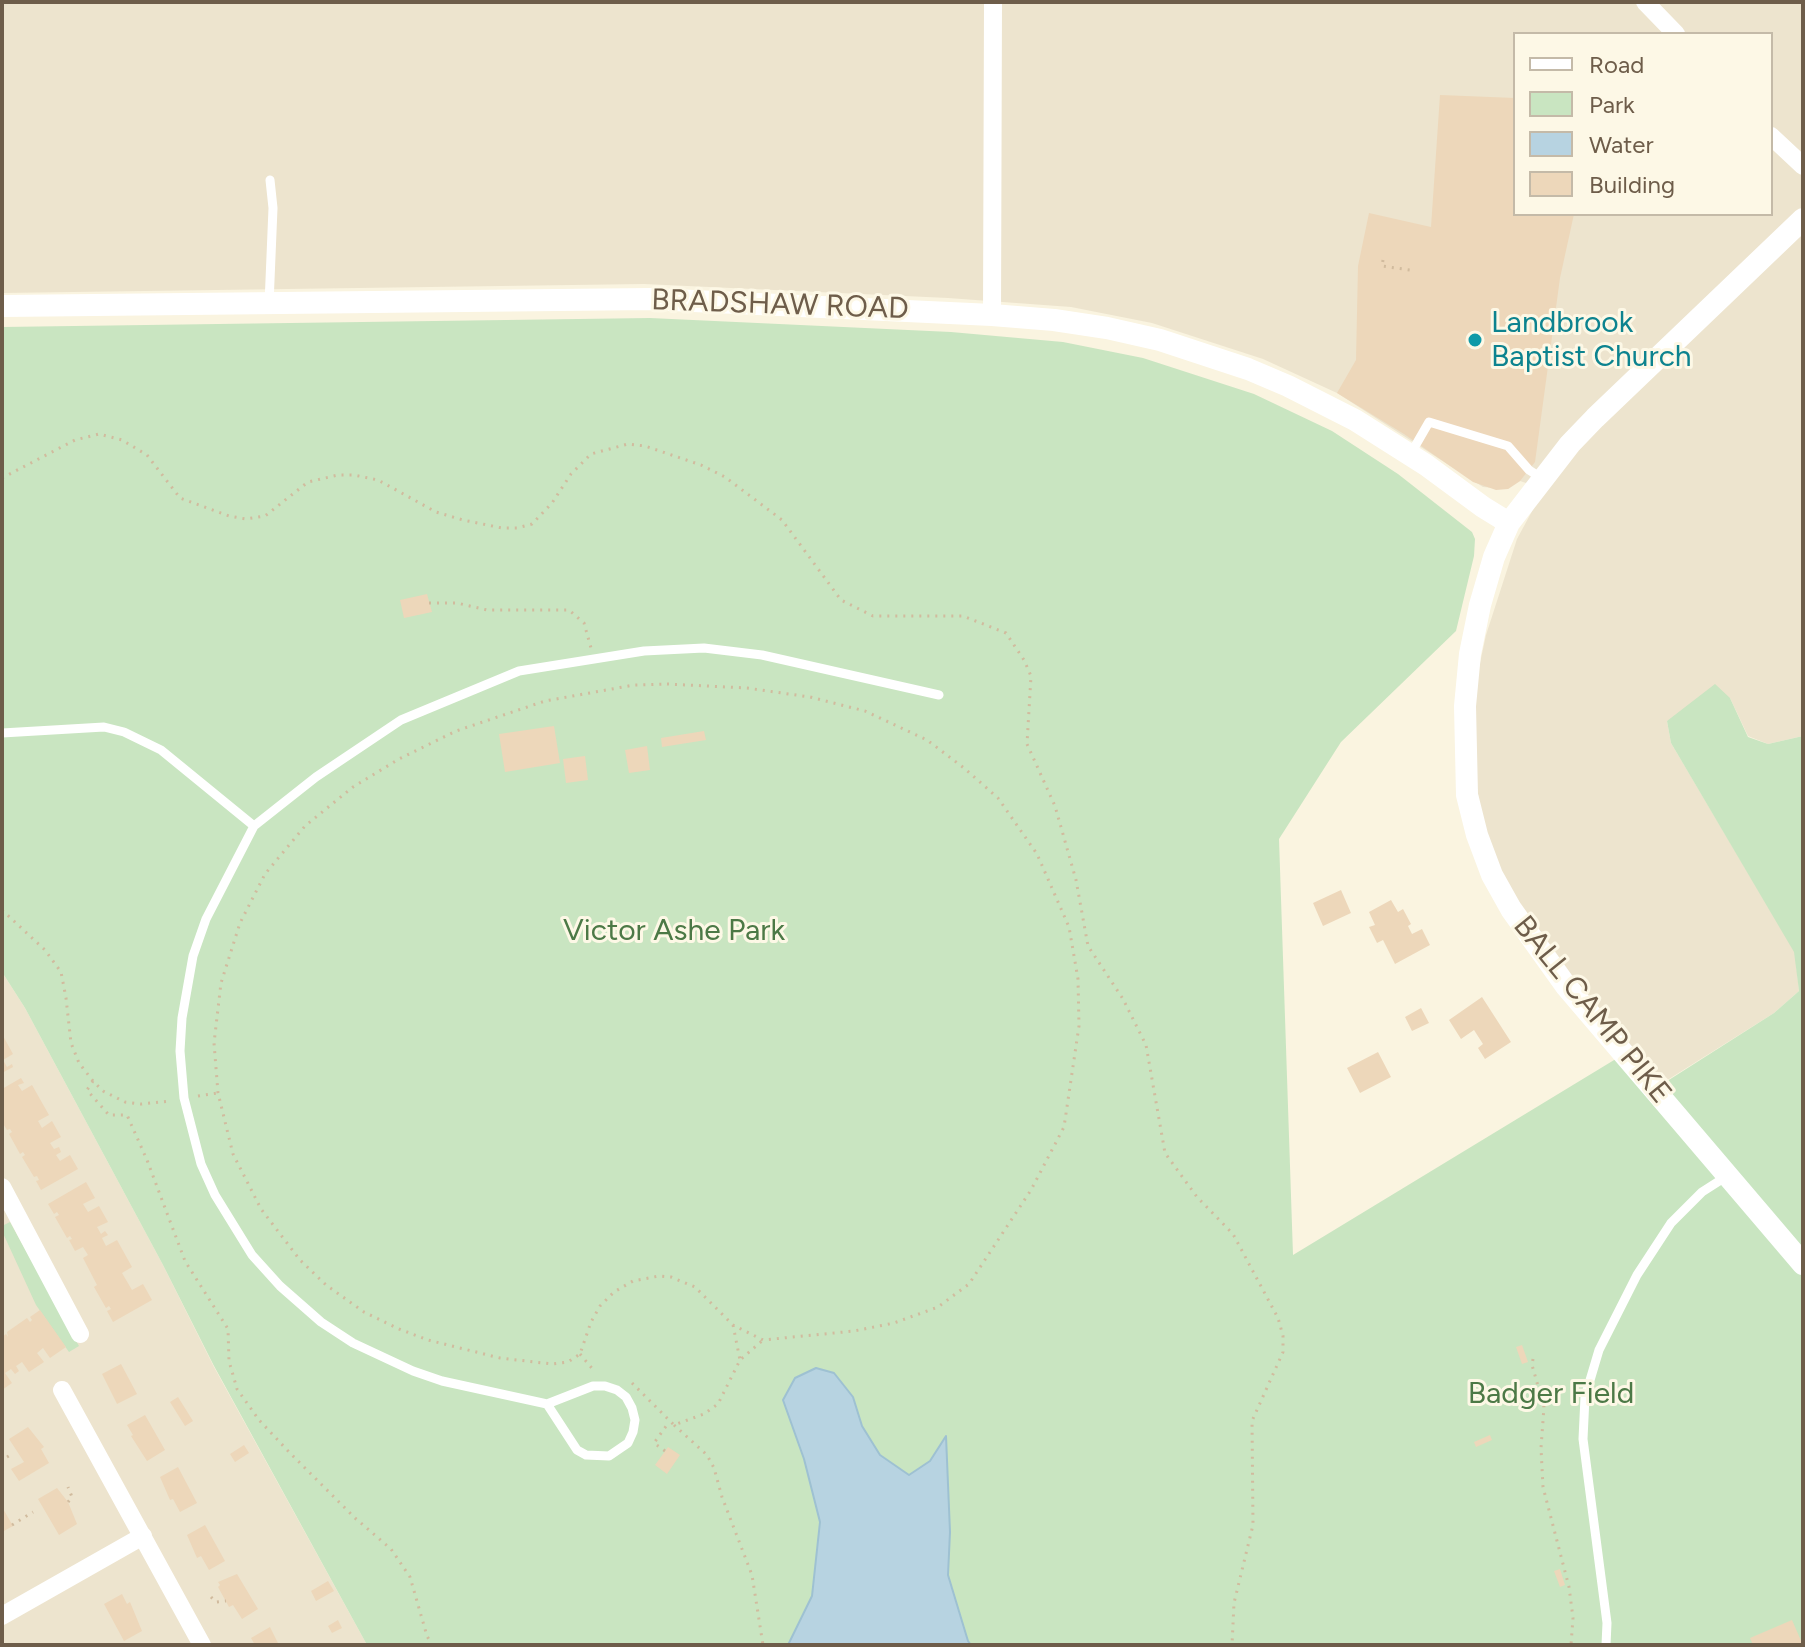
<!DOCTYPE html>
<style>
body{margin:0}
#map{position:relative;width:1805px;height:1647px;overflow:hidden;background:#faf4e0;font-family:Figtree,sans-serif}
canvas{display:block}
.frame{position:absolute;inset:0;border:4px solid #6e5d4a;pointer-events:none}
.legend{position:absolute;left:1513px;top:32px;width:260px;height:184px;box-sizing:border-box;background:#fdf8e6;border:2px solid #c4baa8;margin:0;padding:10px 14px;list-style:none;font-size:24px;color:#6e5d4a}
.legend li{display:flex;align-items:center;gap:16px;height:40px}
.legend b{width:40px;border:2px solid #c4baa8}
</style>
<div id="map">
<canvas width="1805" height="1647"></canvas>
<div class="frame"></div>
<ul class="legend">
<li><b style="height:10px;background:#fff"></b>Road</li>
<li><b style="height:22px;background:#c9e5c1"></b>Park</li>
<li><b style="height:22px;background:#b7d3e1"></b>Water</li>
<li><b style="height:22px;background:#edd7ba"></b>Building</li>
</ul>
</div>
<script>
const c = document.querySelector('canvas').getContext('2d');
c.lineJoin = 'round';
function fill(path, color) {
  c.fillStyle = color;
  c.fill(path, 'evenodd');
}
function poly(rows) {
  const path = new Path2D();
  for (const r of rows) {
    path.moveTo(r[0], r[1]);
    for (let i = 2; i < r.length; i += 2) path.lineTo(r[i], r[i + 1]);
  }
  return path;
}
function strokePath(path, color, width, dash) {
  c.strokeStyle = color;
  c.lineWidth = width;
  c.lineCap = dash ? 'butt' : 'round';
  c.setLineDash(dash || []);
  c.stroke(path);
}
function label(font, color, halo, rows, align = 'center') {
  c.font = font + ' Figtree,sans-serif';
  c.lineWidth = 6;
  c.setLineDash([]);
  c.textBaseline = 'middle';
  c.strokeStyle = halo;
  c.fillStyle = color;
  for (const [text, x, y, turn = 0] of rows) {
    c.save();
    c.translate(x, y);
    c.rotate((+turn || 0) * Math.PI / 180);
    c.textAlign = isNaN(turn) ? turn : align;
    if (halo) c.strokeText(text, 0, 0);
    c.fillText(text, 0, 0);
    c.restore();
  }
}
const residential = poly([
 [2,2,1803,2,1803,736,1768,744,1748,736,1730,698,1667,721,1671,743,1795,952,1799,991,1774,1013,1661,1084,1534,930,1500,872,1481,815,1477,788,1474,738,1477,677,1486,635,1517,539,1544,489,1520,481,1508,489,1483,487,1337,393,1263,359,1152,323,1071,307,948,298,644,284,2,293],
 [1515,34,1771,34,1771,214,1515,214],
 [2,972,25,1008,163,1265,214,1367,367,1645,2,1645]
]);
const green = poly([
 [650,318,951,332,1063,342,1143,358,1254,394,1332,431,1398,474,1472,532,1475,539,1474,556,1456,631,1341,742,1279,839,1293,1255,1624,1054,1803,1272,1803,1645,367,1645,214,1366,163,1265,25,1008,2,972,2,327],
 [1715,684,1730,698,1748,737,1768,744,1803,736,1803,1251,1661,1085,1774,1013,1799,991,1794,952,1671,743,1667,721],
 [10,1222,79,1346,69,1352,36,1305,2,1231,2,1226]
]);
const water = poly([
 [816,1368,834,1373,853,1397,862,1426,880,1455,909,1475,930,1461,946,1436,950,1532,948,1575,968,1641,971,1645,788,1645,812,1596,820,1522,804,1459,783,1400,795,1378,816,1368]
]);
const building = poly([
 [1440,95,1515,98,1515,214,1574,214,1560,278,1535,462,1520,481,1508,489,1496,490,1473,482,1404,434,1337,393,1356,360,1358,266,1369,213,1431,227],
 [427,594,432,612,404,618,400,600],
 [554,726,560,763,505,772,499,734],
 [704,731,706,740,662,747,661,738],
 [647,746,650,770,629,773,625,750],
 [585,756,588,780,566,783,563,759],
 [1341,890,1351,913,1323,926,1313,903],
 [1391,900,1398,912,1403,909,1411,924,1408,926,1412,934,1422,929,1430,945,1395,964,1383,940,1377,943,1369,927,1375,925,1369,912],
 [1482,997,1511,1042,1485,1059,1478,1048,1483,1044,1474,1030,1461,1039,1449,1020],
 [1421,1008,1429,1023,1412,1031,1405,1017],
 [2,1034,13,1054,3,1060,7,1067,12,1064,13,1067,2,1073],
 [1378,1052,1391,1077,1360,1093,1347,1068],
 [21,1078,24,1083,18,1085,22,1091,32,1085,49,1115,38,1121,42,1128,52,1121,61,1137,50,1143,54,1149,59,1147,61,1152,56,1155,60,1161,70,1155,78,1169,41,1190,36,1181,39,1180,37,1176,34,1177,22,1157,25,1155,23,1152,20,1154,9,1134,12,1132,10,1129,7,1130,2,1122,2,1089],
 [86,1182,95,1198,83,1204,88,1212,99,1206,108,1222,97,1227,101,1234,105,1231,108,1235,102,1238,106,1246,117,1240,132,1267,122,1273,132,1290,143,1284,152,1300,113,1322,107,1311,111,1309,109,1306,106,1308,94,1287,97,1285,83,1258,88,1255,83,1247,75,1251,69,1240,72,1239,70,1236,67,1238,55,1217,59,1215,57,1212,54,1214,48,1204],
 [40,1310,66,1347,50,1358,43,1348,37,1353,44,1362,29,1372,22,1362,16,1366,19,1371,15,1374,11,1369,5,1373,12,1383,2,1390,2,1337,6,1334,8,1337,7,1332,27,1318,30,1322,32,1320,30,1317],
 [1522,1345,1528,1362,1522,1364,1516,1347],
 [121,1364,137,1394,117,1404,102,1374],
 [178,1397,193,1421,185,1426,170,1402],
 [145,1415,165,1450,147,1461,131,1436,133,1435,127,1425],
 [28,1427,44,1447,41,1449,49,1463,19,1481,11,1469,24,1462,9,1439],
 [1490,1435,1492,1440,1476,1447,1474,1442],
 [244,1445,249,1453,235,1462,230,1454],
 [668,1447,680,1455,667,1474,655,1465],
 [178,1467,197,1503,180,1512,173,1499,170,1500,160,1477],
 [57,1488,68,1502,77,1524,59,1535,38,1499],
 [2,1507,13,1526,2,1532],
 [205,1525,225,1561,209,1570,201,1556,197,1558,187,1535],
 [1560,1569,1565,1585,1560,1587,1554,1571],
 [237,1574,258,1609,242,1619,233,1605,229,1607,218,1587,220,1585,218,1582],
 [328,1581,334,1591,316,1601,311,1591],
 [122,1594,127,1604,130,1602,142,1631,124,1641,104,1604],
 [338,1620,342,1628,332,1633,328,1626],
 [1792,1620,1802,1643,1753,1645,1750,1638],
 [270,1627,279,1645,255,1645,251,1638]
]);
const path = poly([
 [1383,260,1382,266,1410,270],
 [2,478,75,440,99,434,122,440,147,455,180,498,229,516,246,519,265,516,308,482,338,475,354,475,378,480,436,512,463,520,502,528,517,528,532,524,552,503,571,474,591,454,628,444,645,446,701,465,725,477,782,520,841,600,873,616,963,616,1006,633,1024,660,1031,676,1027,744,1055,806,1076,880,1088,946,1123,999,1146,1045,1165,1153,1197,1197,1233,1234,1278,1318,1283,1336,1283,1352,1252,1421,1253,1525,1234,1603,1232,1645],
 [429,603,457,603,487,610,569,610,584,623,591,648],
 [667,684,747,688,810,697,865,711,927,740,964,768,998,798,1037,854,1069,927,1078,979,1079,1026,1064,1127,1031,1190,969,1284,938,1307,894,1323,854,1331,763,1340,733,1325,695,1287,671,1277,659,1276,633,1281,614,1292,600,1306,591,1322,580,1354,568,1362,552,1364,500,1358,428,1340,399,1329,364,1312,326,1285,300,1260,261,1209,233,1154,218,1093,214,1043,221,983,240,923,265,874,305,826,353,787,399,759,456,731,545,701,634,685,667,684],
 [2,910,45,950,61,972,66,998,71,1043,79,1063,93,1081,103,1091,125,1102,141,1104,171,1101],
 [93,1081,87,1090,109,1115,127,1115,147,1160,185,1261,228,1329,229,1361,237,1389,259,1420,290,1453,355,1518,391,1549,410,1577,427,1636,432,1645],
 [198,1096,218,1093],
 [733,1325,740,1360],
 [580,1354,595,1372],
 [1533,1359,1532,1365,1544,1407,1541,1448,1543,1487,1569,1587,1573,1618,1571,1645],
 [632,1383,674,1425,704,1414,718,1404,740,1360,763,1340],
 [674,1425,707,1455,714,1468,722,1497,752,1575,763,1645],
 [665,1451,654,1443,669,1422],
 [7,1457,12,1454],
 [68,1502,72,1497,68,1487],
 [12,1525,33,1512],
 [211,1597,216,1602,226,1601]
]);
const service = poly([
 [269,304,273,208,270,180],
 [1410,455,1429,422,1508,446,1529,470,1543,479],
 [2,733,104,727,124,732,161,750,254,826],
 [593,1386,605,1386,617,1390,626,1397,632,1408,635,1420,633,1432,628,1443,609,1456,586,1455,577,1450,547,1404,593,1386],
 [547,1404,442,1381,413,1371,353,1343,321,1322,280,1286,252,1255,215,1195,201,1164,184,1098,180,1051,182,1018,193,956,206,919,254,826,316,777,401,720,519,671,644,651,704,648,762,655,939,695],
 [1606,1645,1607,1623,1583,1439,1585,1397,1599,1350,1637,1275,1671,1223,1702,1192,1727,1176]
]);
const minor = poly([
 [1645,2,1676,34],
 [1771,136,1803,166],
 [992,315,993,2],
 [2,1187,80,1334],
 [62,1390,202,1645],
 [2,1616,143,1536]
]);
const tertiary = poly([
 [1803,219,1595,418,1570,444,1509,523,1494,557,1480,605,1470,654,1465,706,1467,795,1477,835,1492,875,1511,909,1566,986,1803,1264],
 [2,306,651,299,992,315,1054,320,1107,328,1160,340,1248,369,1288,386,1355,420,1426,465,1483,507,1509,523]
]);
const markers = [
 [1475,340,8,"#0f9aa8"]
];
const streetNames = [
 ["BRADSHAW ROAD",780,305,2],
 ["BALL CAMP PIKE",1592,1010,51]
];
const cultureNames = [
 ["Landbrook",1491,323],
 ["Baptist Church",1491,357]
];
const parkNames = [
 ["Victor Ashe Park",674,931],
 ["Badger Field",1551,1394]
];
fill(residential, '#ede4ce');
fill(green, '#c9e5c1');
fill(water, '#b7d3e1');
strokePath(water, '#9ec1d2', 2);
fill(building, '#edd7ba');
strokePath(path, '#d1bb9e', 3, [2, 6]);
strokePath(service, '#fff', 9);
strokePath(minor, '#fff', 18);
strokePath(tertiary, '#fff', 22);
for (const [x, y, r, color] of markers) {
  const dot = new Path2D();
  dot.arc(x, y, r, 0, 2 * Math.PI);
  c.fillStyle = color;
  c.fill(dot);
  strokePath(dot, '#fdf8e6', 3);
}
label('30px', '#6e5d4a', '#fdf8e6', streetNames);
label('30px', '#0d838f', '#fdf8e6', cultureNames, 'left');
label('30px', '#4c7946', '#fdf8e6', parkNames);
</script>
